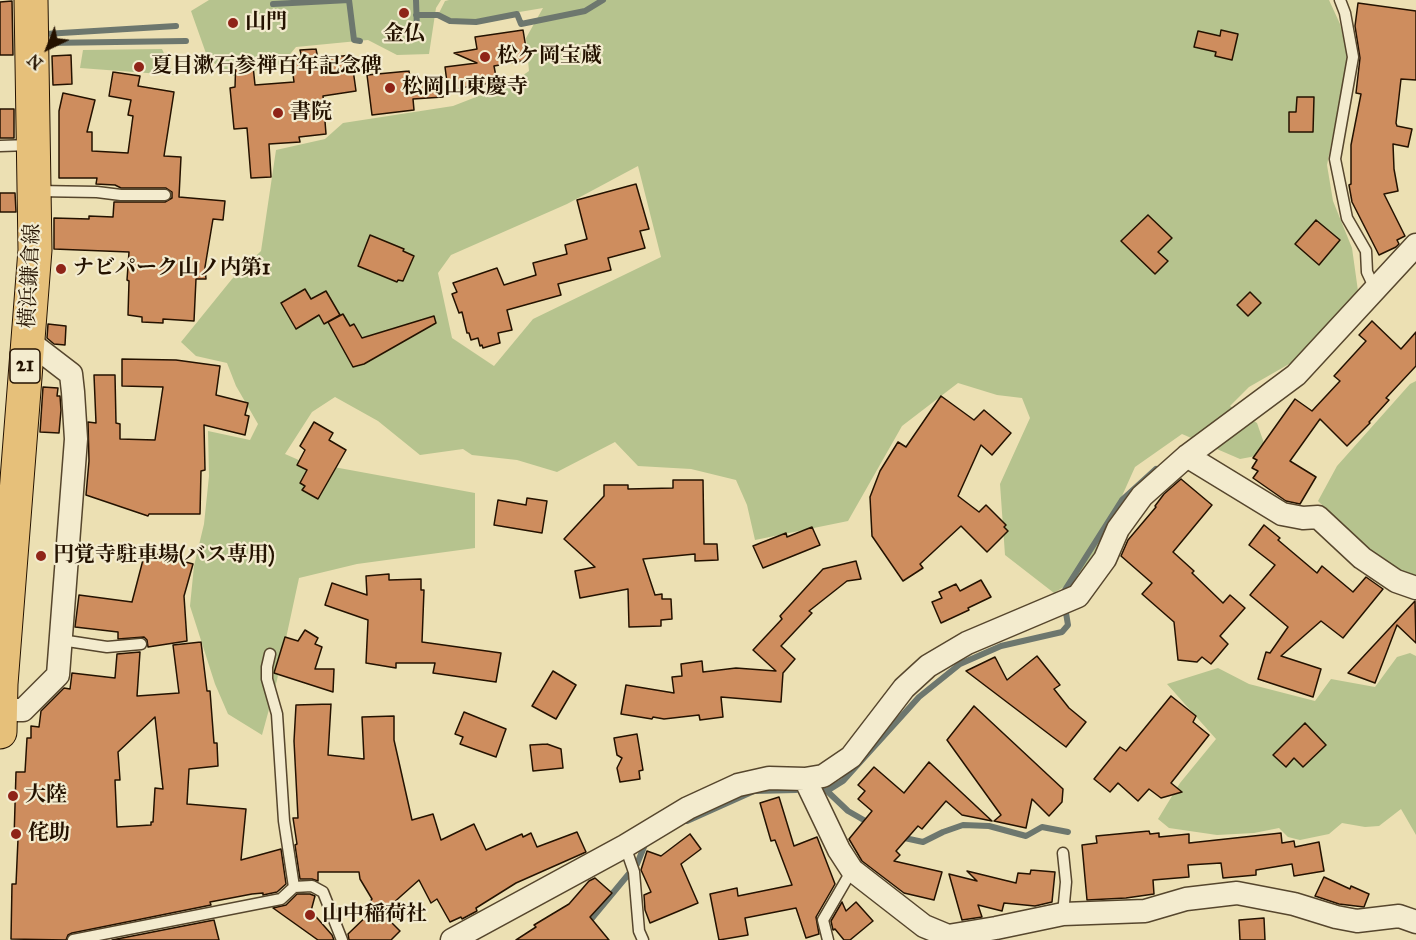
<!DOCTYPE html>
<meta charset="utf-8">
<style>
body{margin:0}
#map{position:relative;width:1416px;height:940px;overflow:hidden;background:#ece0b3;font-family:"IM FELL Great Primer",serif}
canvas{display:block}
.north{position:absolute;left:18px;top:18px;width:60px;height:60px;-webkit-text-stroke:4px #f3ebce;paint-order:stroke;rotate:223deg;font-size:16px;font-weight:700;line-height:24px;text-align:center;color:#241200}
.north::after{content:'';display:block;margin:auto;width:21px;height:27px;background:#241200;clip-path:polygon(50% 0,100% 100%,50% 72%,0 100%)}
</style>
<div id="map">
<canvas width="1416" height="940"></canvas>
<div class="north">N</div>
</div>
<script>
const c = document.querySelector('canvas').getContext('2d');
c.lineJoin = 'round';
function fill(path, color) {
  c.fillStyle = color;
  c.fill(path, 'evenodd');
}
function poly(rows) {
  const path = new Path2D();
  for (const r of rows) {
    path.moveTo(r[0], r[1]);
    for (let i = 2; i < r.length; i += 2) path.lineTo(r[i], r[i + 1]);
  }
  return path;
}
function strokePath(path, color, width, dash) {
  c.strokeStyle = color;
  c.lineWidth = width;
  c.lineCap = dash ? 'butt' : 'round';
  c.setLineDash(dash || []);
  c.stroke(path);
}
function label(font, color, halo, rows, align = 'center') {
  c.font = font + ' "IM FELL Great Primer","Noto Serif JP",serif';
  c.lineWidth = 4.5;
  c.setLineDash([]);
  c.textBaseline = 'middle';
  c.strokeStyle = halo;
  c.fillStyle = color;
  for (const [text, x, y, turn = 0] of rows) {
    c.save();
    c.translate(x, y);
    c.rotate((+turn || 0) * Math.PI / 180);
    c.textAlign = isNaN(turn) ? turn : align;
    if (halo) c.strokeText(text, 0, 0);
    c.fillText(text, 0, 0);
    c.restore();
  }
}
const green = poly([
 [209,0,441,0,436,8,429,54,397,55,368,40,296,47,282,64,233,76,208,59,191,11],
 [449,0,1329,0,1340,24,1348,57,1327,165,1333,201,1352,248,1358,291,1296,360,1249,387,1230,406,1257,423,1265,446,1256,456,1240,459,1182,434,1135,467,1088,572,1054,593,1005,555,1000,484,1030,418,1022,398,997,395,958,383,902,426,848,521,755,540,747,505,736,480,691,469,638,466,615,442,557,472,517,460,472,455,463,449,420,455,378,421,335,397,312,412,285,454,301,461,475,493,475,548,357,564,299,578,277,680,262,735,228,714,215,684,190,606,194,566,204,524,209,476,208,431,250,440,258,424,236,386,227,363,196,356,181,342,232,279,261,251,276,150,325,139,343,123,453,106,512,83,529,71,526,38,543,8,478,19,450,19,439,13,445,1],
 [638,166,661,257,533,319,494,366,452,338,438,273,451,255,567,204],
 [162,49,174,75,80,68,83,50],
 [1416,381,1416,579,1400,573,1349,532,1318,501,1337,466,1410,384],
 [1410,653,1416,656,1416,835,1401,809,1379,826,1365,827,1342,823,1329,834,1300,840,1288,837,1279,828,1254,833,1217,835,1169,828,1158,819,1180,783,1216,739,1167,684,1218,668,1249,684,1315,701,1331,679,1375,687,1397,657]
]);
const stream = poly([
 [416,0,417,30],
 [273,4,349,0,354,40,360,41],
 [416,15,438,15,450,21,476,22,517,14,521,24,585,11,603,0],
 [45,34,176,26],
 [45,43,186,41],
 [1063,597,1063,593,1122,500,1156,469],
 [815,790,827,791,843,781,919,697,960,664,1001,646,1062,632,1068,625,1065,607],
 [827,791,848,811,869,823],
 [687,821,754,791,796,790],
 [900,837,923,842,943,832,963,825,989,826,1026,836,1042,827,1068,832],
 [588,923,637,864,646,842]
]);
const building = poly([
 [12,1,13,55,0,55,0,2,12,1],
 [1358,3,1416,11,1416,80,1401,79,1396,123,1397,126,1412,129,1408,147,1393,144,1394,169,1398,191,1384,194,1405,236,1397,240,1399,244,1396,247,1379,255,1352,202,1349,185,1351,184,1351,145,1361,94,1356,93,1360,58,1355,26,1358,3],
 [523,30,528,60,494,66,497,82,448,90,445,67,477,63,454,53,477,49,475,37,523,30],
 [1221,30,1238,34,1232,60,1215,56,1216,52,1194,47,1198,31,1220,36,1221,30],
 [316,49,318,59,351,55,356,91,323,96,326,134,299,137,300,142,269,144,271,177,251,178,247,128,234,129,230,88,235,87,236,57,252,56,255,85,294,82,291,60,302,58,300,50,316,49],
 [71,55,72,84,53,85,52,56,71,55],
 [409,71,411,83,442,80,443,97,413,99,414,110,372,115,367,75,409,71],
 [113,72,140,76,138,86,174,92,164,156,181,157,179,197,225,201,223,220,213,219,205,267,206,279,196,279,194,321,163,319,163,323,142,322,142,317,128,315,129,281,127,280,129,252,54,249,54,218,89,219,89,216,113,217,114,202,165,202,172,198,172,192,166,188,121,188,115,185,96,184,97,178,59,178,59,111,63,93,95,100,87,132,92,132,92,151,128,153,133,116,128,115,131,100,109,96,113,72],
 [1297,97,1314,97,1313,132,1289,132,1289,112,1296,112,1297,97],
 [0,109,14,109,14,138,0,138,0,109],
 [636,184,649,229,640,231,645,248,608,258,611,270,558,284,561,295,507,310,512,330,498,333,500,343,483,348,482,345,480,346,478,338,471,340,469,333,467,333,462,312,459,313,452,294,457,292,453,283,497,268,504,285,536,275,533,263,567,254,565,245,587,239,577,200,636,184],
 [0,193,15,193,16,212,0,212,0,193],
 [1148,215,1172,238,1158,252,1168,261,1155,274,1121,241,1148,215],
 [1316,220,1340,240,1319,265,1295,244,1316,220],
 [370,235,404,249,403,251,414,256,403,281,398,280,397,282,358,266,370,235],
 [305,289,311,299,326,291,340,315,324,324,319,315,296,329,281,303,305,289],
 [1250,292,1261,303,1248,316,1237,305,1250,292],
 [343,314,350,326,354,324,362,338,434,316,436,323,364,364,353,367,328,322,343,314],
 [1372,321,1401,349,1416,332,1416,366,1386,398,1389,400,1369,422,1370,423,1347,446,1320,419,1290,461,1316,477,1300,504,1286,501,1253,478,1258,471,1252,468,1257,460,1253,458,1295,399,1312,411,1340,381,1334,376,1366,341,1359,335,1372,321],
 [48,324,66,326,65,345,54,344,47,338,48,324],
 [122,359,176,360,220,366,216,395,248,403,245,415,249,416,245,435,204,425,205,470,201,471,200,514,149,514,148,516,86,495,89,461,88,422,96,423,94,375,115,375,116,423,120,424,120,439,155,440,163,387,122,386,122,359],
 [43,387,58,388,57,396,60,396,61,410,59,433,40,432,43,387],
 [941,396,974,420,984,410,1011,433,992,455,981,445,958,496,979,512,986,505,1006,525,1004,527,1008,531,987,552,961,526,920,564,923,568,903,581,872,536,870,497,880,471,898,442,906,447,941,396],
 [314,422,333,433,329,440,346,450,318,499,302,490,305,486,300,483,307,470,297,465,305,450,300,446,314,422],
 [1181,479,1212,505,1173,552,1194,571,1192,573,1223,603,1230,595,1245,608,1220,636,1228,644,1211,664,1202,657,1197,662,1178,660,1174,622,1142,594,1152,583,1121,556,1128,540,1156,507,1155,506,1164,494,1181,479],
 [673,480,703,480,704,544,717,544,718,560,695,561,695,554,643,559,655,595,662,594,662,599,671,599,672,619,661,620,661,626,629,627,628,589,580,598,575,571,595,567,564,539,604,496,604,485,628,485,628,489,673,488,673,480],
 [527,498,547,501,542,533,494,525,498,500,526,505,527,498],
 [1264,525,1280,538,1278,540,1317,573,1322,566,1353,592,1366,577,1383,589,1343,638,1321,621,1281,656,1321,669,1313,697,1258,679,1266,652,1270,653,1288,627,1250,595,1275,565,1249,545,1264,525],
 [812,527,820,545,763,568,753,546,786,533,787,537,812,527],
 [148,552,193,564,184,596,187,641,148,647,147,640,144,637,118,639,118,632,75,627,79,595,132,602,144,556,147,557,148,552],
 [856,561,861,579,847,581,809,611,812,613,781,646,795,659,783,673,781,702,721,697,723,717,700,720,699,715,664,719,653,717,652,719,621,714,626,685,674,693,672,677,682,676,681,664,702,661,703,672,736,668,776,671,753,650,782,619,780,616,823,569,856,561],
 [389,574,389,580,421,579,421,590,424,590,422,642,501,653,496,682,433,673,435,663,396,663,396,668,366,663,368,620,325,605,332,583,367,595,366,576,389,574],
 [981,580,991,597,968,608,969,610,941,623,932,602,942,598,939,592,956,584,960,591,981,580],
 [1415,601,1416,643,1397,625,1375,683,1348,673,1415,601],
 [305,630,318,638,315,644,322,647,315,669,334,669,333,692,274,673,285,637,298,641,305,630],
 [201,642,207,691,210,691,214,743,217,743,218,766,189,769,187,804,246,809,241,860,281,849,286,884,277,892,263,895,263,893,252,894,210,902,211,905,72,933,68,935,66,940,11,939,12,884,16,884,18,839,14,839,16,772,25,772,27,738,31,738,31,726,39,727,41,711,64,688,70,689,72,673,115,678,117,654,140,652,137,696,179,693,173,645,201,642],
 [155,717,163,789,155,788,153,822,151,822,151,825,117,827,115,780,120,780,118,752,155,717],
 [1037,656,1060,685,1054,689,1069,708,1086,722,1066,747,966,671,995,657,1007,680,1037,656],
 [553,671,576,685,556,719,532,706,553,671],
 [1171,696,1196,716,1193,722,1209,735,1171,783,1182,792,1161,798,1149,789,1138,801,1118,783,1110,792,1094,779,1120,747,1126,751,1171,696],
 [331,704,328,755,364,759,362,717,394,716,394,740,412,820,433,814,441,840,474,824,486,850,522,834,523,837,531,833,537,847,577,832,586,852,516,883,476,908,477,911,462,919,461,917,450,922,437,899,431,903,419,880,382,913,400,931,391,940,349,940,348,934,374,909,369,903,372,899,360,879,359,872,318,872,318,881,312,879,300,879,295,845,297,844,293,818,298,818,294,741,296,705,331,704],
 [974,706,1063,789,1062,802,1049,816,1032,799,1026,828,994,821,1001,815,947,740,974,706],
 [464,712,506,729,496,757,460,744,463,737,455,734,464,712],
 [1305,723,1326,745,1303,767,1294,758,1286,767,1273,755,1305,723],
 [637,734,643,770,639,771,640,779,620,782,617,768,622,758,617,755,614,738,637,734],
 [547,744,561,749,563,768,533,771,530,745,547,744],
 [929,762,992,821,962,815,946,801,922,829,918,826,896,851,900,855,894,861,942,872,934,900,904,893,862,861,849,839,872,811,858,799,865,791,858,785,874,767,904,793,929,762],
 [779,797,794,846,817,837,835,884,816,917,819,934,806,938,796,908,745,918,748,935,719,940,710,894,737,888,738,896,792,885,775,840,771,841,760,803,779,797],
 [1149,831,1150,834,1159,833,1159,837,1189,834,1189,843,1281,833,1282,843,1294,841,1295,847,1319,842,1324,871,1294,876,1292,864,1256,870,1256,875,1223,878,1221,863,1188,865,1189,877,1153,880,1154,894,1126,898,1087,900,1082,845,1097,843,1096,836,1149,831],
 [690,834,701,849,681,864,698,903,650,923,645,910,644,895,651,892,641,870,647,851,661,856,690,834],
 [1031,870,1055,872,1052,902,1035,906,1004,903,1002,911,978,905,982,917,962,920,949,874,977,881,967,871,1016,883,1018,873,1030,874,1031,870],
 [1324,877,1350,889,1351,886,1369,894,1364,907,1339,904,1315,896,1324,877],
 [595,878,612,893,590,917,609,940,516,940,536,927,534,925,569,904,589,881,595,878],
 [297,894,310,894,315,896,311,911,332,935,334,940,318,940,273,908,286,905,297,894],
 [842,902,846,911,856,902,873,921,850,940,844,940,835,929,833,930,831,921,842,902],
 [1264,918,1265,940,1240,940,1239,920,1264,918],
 [214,920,219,940,112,940,214,920]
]);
const service = poly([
 [1340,0,1345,13,1353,57,1335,159,1347,218,1366,251,1367,272,1375,289],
 [0,146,30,145],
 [37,191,97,192,121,195,165,195],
 [61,640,107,647,141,644],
 [270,654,267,667,267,679,277,714,284,821,294,887],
 [625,846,634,872,639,931,643,940],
 [1063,914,1066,882,1063,853],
 [73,940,281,899,294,887,312,886,323,892,342,940],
 [828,940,823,920,852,870]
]);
const minor = poly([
 [1187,456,1282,514,1303,518,1318,517,1362,558,1396,581,1416,588],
 [0,710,23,710,58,675,76,439,73,392,71,374,28,341],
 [805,779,839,850,852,870,924,926,948,936,996,928,1063,914,1145,911,1186,899,1237,893,1294,904,1336,917,1357,921,1399,916,1416,922],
 [452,940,625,846,688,808,738,785,769,778,805,779,823,776,851,757,904,688,928,666,967,643,1078,596,1105,559,1118,529,1142,496,1187,456,1296,375,1416,245]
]);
const primary = poly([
 [0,732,1,684,35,250,31,0]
]);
const markers = [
 [404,13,6,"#8f2418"],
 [233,23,6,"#8f2418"],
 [485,57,6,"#8f2418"],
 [139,67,6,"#8f2418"],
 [390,88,6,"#8f2418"],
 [278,113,6,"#8f2418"],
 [61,269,6,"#8f2418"],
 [41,556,6,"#8f2418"],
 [13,796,6,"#8f2418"],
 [16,834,6,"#8f2418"],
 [310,915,6,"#8f2418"]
];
const shields = [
 [25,366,30]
];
const shieldNames = [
 ["21",25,366]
];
const poiNames = [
 ["山門",245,23],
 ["金仏",404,35,"center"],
 ["松ケ岡宝蔵",497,57],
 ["夏目漱石参禅百年記念碑",151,67],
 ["松岡山東慶寺",402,88],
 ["書院",290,113],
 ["ナビパーク山ノ内第1",73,269],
 ["円覚寺駐車場(バス専用)",53,556],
 ["大陸",25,796],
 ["侘助",28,834],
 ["山中稲荷社",322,915]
];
const streetNames = [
 ["横浜鎌倉線",31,276,-87]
];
fill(green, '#b6c38e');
strokePath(stream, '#6d776e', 6);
fill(building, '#ce8d5e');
strokePath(building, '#241200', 1.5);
strokePath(service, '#56462d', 13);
strokePath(minor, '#56462d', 25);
strokePath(primary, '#241200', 35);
strokePath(service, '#f3ebce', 10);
strokePath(minor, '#f3ebce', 22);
strokePath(primary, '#e6c07a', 33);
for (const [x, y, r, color] of markers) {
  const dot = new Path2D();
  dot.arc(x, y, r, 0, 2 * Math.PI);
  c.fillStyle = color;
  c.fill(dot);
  strokePath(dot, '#f3ebce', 2);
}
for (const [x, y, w] of shields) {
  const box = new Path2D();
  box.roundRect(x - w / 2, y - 17, w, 34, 4.5);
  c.fillStyle = '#f3ebce';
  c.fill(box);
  strokePath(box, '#241200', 1.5);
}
label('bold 20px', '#241200', null, shieldNames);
label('bold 21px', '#241200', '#f3ebce', poiNames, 'left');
label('21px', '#241200', '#f3ebce', streetNames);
</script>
